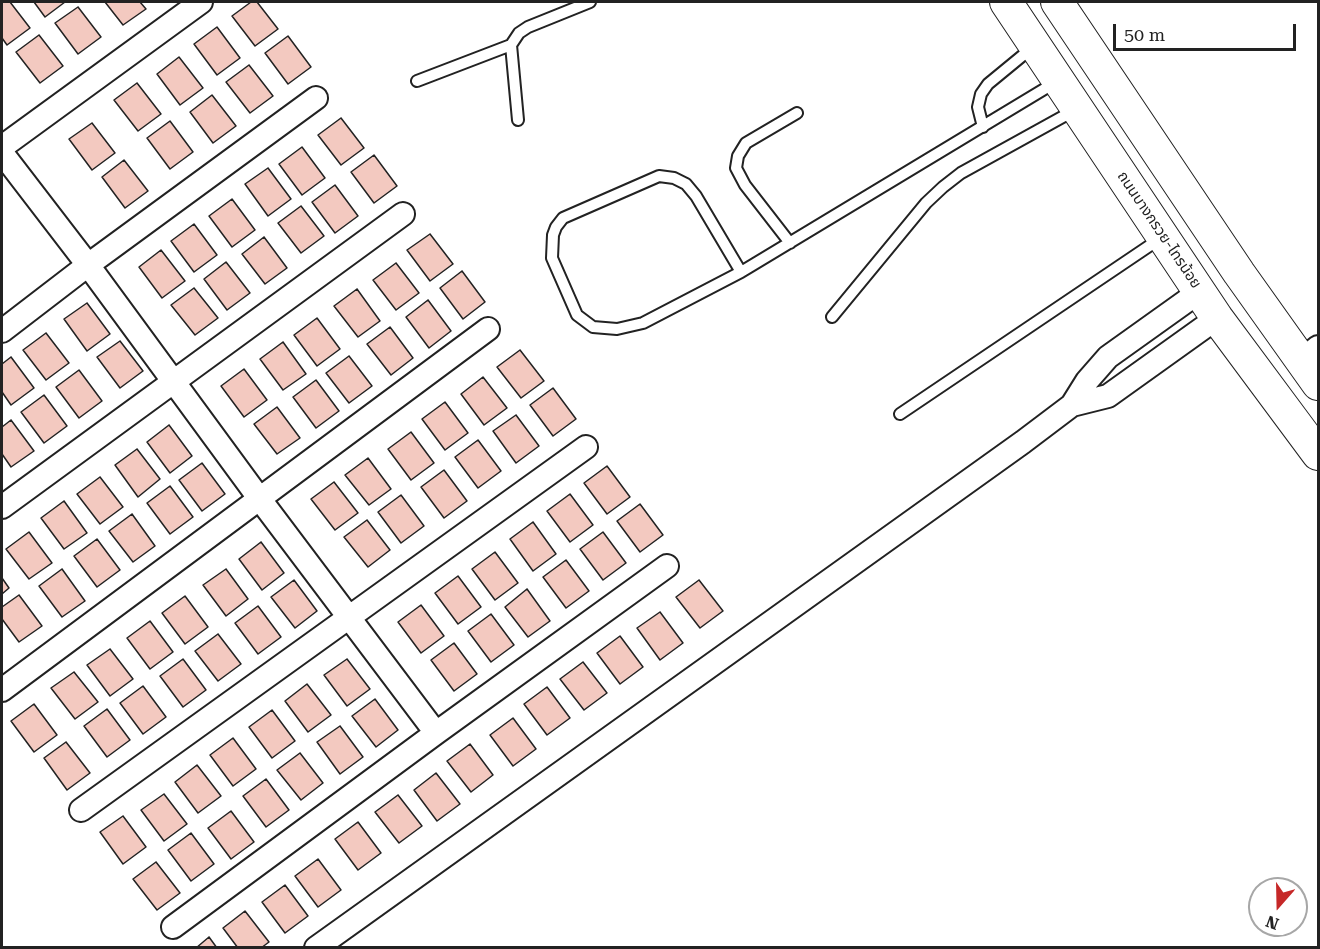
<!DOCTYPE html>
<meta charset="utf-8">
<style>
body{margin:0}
#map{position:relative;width:1320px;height:949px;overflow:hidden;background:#fff;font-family:"Roboto Serif",serif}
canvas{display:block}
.frame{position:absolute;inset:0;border:3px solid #222;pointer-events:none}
.north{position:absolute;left:1248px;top:877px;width:60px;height:60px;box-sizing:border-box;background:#fff;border:2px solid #a7a7a7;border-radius:50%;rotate:200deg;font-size:16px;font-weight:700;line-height:24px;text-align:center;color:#222}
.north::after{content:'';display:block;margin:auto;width:21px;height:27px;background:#c62828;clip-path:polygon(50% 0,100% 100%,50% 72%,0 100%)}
.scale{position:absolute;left:1113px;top:24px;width:183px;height:27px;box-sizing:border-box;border:3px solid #222;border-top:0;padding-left:8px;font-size:18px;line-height:21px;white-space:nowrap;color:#222;-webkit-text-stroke:4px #fff;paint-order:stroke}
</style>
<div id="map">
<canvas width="1320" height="949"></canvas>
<div class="frame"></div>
<div class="north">N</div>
<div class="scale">50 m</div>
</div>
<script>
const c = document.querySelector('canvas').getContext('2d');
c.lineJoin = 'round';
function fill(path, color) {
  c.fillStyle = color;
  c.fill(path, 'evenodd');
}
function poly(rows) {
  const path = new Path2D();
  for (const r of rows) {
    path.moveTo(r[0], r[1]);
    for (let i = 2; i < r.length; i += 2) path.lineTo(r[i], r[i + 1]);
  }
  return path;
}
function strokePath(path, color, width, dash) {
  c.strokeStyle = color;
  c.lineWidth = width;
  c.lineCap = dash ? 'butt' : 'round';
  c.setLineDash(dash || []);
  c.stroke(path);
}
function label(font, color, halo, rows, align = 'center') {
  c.font = font + ' "Roboto Serif","Noto Sans Thai",serif';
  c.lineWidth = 4.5;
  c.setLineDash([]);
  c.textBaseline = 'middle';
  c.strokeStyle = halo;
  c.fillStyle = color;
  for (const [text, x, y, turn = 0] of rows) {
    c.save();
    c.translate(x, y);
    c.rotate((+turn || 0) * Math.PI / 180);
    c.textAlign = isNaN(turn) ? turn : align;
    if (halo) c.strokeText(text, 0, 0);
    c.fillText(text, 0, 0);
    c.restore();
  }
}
const building = poly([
 [2,2,10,2,30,28,7,45,2,38,2,2],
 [34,2,65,2,45,17,34,2],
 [105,2,140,2,146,9,123,25,105,2],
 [251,2,257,2,278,29,255,46,232,16,251,2],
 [78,7,101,37,78,54,55,23,78,7],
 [217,27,240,58,217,75,194,44,217,27],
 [39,35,63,66,40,83,16,52,39,35],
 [288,36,311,67,288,84,265,53,288,36],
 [179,57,203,88,180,105,157,74,179,57],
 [249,65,273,96,250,113,226,82,249,65],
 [137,83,161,114,138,131,114,100,137,83],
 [212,95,236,126,213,143,190,112,212,95],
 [341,118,364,148,341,165,318,135,341,118],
 [170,121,193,152,170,169,147,138,170,121],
 [92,123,115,153,92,170,69,139,92,123],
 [302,147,325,178,302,195,279,164,302,147],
 [374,155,397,186,374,203,351,172,374,155],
 [124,160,148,191,125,208,102,177,124,160],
 [268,168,291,199,268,216,245,184,268,168],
 [335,185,358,216,335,233,312,202,335,185],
 [232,199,255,230,232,247,209,216,232,199],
 [301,206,324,236,301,253,278,223,301,206],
 [194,224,217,255,194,272,171,241,194,224],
 [430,234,453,264,430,281,407,250,430,234],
 [264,237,287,268,265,284,242,254,264,237],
 [161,250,185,281,162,298,139,267,161,250],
 [226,262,250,293,227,310,204,279,226,262],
 [396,263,419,293,396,310,373,280,396,263],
 [462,271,485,302,463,319,440,288,462,271],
 [194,288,218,318,195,335,171,305,194,288],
 [357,289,380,321,358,337,334,306,357,289],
 [428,300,451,331,429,348,406,317,428,300],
 [87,303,110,334,87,351,64,319,87,303],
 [317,318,340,349,317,366,294,335,317,318],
 [390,327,413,358,391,375,367,344,390,327],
 [46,333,69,363,46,380,23,350,46,333],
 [120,341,143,371,120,388,97,357,120,341],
 [283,342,306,374,283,390,260,359,283,342],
 [520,350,544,381,521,398,497,367,520,350],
 [349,356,372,386,349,403,326,373,349,356],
 [11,357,34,388,11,405,2,392,2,364,11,357],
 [244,369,267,400,244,417,221,386,244,369],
 [79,370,102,401,79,418,56,387,79,370],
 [483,377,507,408,484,425,461,394,483,377],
 [316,380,339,411,316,428,293,397,316,380],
 [553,388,576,419,553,436,530,405,553,388],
 [44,395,67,426,44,443,21,412,44,395],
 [445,402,468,433,445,450,422,419,445,402],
 [277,407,300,438,277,454,254,424,277,407],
 [516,415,539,446,516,463,493,431,516,415],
 [11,420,34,451,11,467,2,454,2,427,11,420],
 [169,425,192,456,170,473,147,442,169,425],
 [411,432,434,463,411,480,388,449,411,432],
 [478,440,501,471,478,488,455,457,478,440],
 [137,449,160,479,138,497,115,465,137,449],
 [368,458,391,489,369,505,345,475,368,458],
 [202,463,225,494,202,511,179,480,202,463],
 [607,466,630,497,607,514,584,483,607,466],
 [444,470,467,501,444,518,421,487,444,470],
 [100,477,123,507,100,524,77,494,100,477],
 [334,482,358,513,335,530,311,499,334,482],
 [170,486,193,517,170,534,147,503,170,486],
 [570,494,593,525,570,542,547,511,570,494],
 [401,495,424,526,401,543,378,512,401,495],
 [64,501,87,533,64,549,41,518,64,501],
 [640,504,663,535,640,552,617,521,640,504],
 [132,514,155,546,133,562,109,531,132,514],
 [367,520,390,550,368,567,344,537,367,520],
 [533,522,556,554,533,571,510,539,533,522],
 [29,532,52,563,29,579,6,549,29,532],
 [603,532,626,563,603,580,580,549,603,532],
 [97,539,120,570,97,587,74,556,97,539],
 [261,542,284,573,262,590,239,559,261,542],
 [495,552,518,583,495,600,472,569,495,552],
 [566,560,589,591,566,608,543,577,566,560],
 [62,569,85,601,62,617,39,586,62,569],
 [226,569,248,599,226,616,203,585,226,569],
 [458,576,481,607,458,624,435,593,458,576],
 [2,578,9,588,2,594,2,578],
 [294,580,317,611,295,628,271,597,294,580],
 [699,580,723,611,700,628,676,597,699,580],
 [527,589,550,621,528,637,505,607,527,589],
 [19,595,42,626,19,642,2,619,2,607,19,595],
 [185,596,208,627,185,644,162,613,185,596],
 [421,605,444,636,421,653,398,622,421,605],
 [258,606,281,637,258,654,235,623,258,606],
 [660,612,683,643,660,660,637,628,660,612],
 [491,614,514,645,491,662,468,631,491,614],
 [150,621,173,652,150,669,127,638,150,621],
 [218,634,241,664,218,681,195,651,218,634],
 [620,636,643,667,620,684,597,653,620,636],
 [454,643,477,674,454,691,431,660,454,643],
 [110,649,133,679,110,696,87,665,110,649],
 [183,659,206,690,183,707,160,676,183,659],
 [347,659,370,689,347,706,324,675,347,659],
 [583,662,607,693,584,710,560,679,583,662],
 [74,672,98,702,75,719,51,688,74,672],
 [307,684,331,715,308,732,285,701,307,684],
 [143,686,166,717,143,734,120,703,143,686],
 [547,687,570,718,547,735,524,704,547,687],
 [375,699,398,730,376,747,352,716,375,699],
 [34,704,57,735,34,752,11,721,34,704],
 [107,709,130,740,107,757,84,726,107,709],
 [272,710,295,741,272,758,249,727,272,710],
 [513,718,536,749,513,766,490,735,513,718],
 [340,726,363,757,340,774,317,742,340,726],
 [233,738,256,769,233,786,210,755,233,738],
 [66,742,90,773,67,790,44,758,66,742],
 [470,744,493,775,471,792,447,761,470,744],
 [300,753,323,783,301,800,277,770,300,753],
 [197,765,221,796,198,813,175,782,197,765],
 [436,773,460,804,437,821,414,790,436,773],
 [266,779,289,810,266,827,243,796,266,779],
 [164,794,187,824,164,841,141,810,164,794],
 [398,795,422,826,399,843,375,812,398,795],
 [231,811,254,842,231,859,208,828,231,811],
 [123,816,146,847,123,864,100,832,123,816],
 [358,822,381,853,358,870,335,839,358,822],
 [191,833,214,864,191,881,168,850,191,833],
 [318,859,341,890,318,907,295,876,318,859],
 [156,862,180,893,157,910,133,879,156,862],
 [285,885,308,916,285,933,262,902,285,885],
 [245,911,269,942,261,948,238,948,223,928,245,911],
 [209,937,217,948,196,948,209,937]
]);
const service = poly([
 [417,81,511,45],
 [518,120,511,45,519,33,528,27,590,2],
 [983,127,978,107,981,94,988,84,1033,47],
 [790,243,745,185,736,168,738,156,746,143,797,113],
 [741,272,696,196,686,184,674,178,659,176,563,218,556,227,553,235,552,258,577,315,593,327,617,329,643,323,741,272,751,266,1056,82],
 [832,317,926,203,943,187,961,173,1075,110],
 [900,414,1161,238]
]);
const minor = poly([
 [2,147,201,2],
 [2,153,88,265,259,498,436,733],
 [2,331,88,265,316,98],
 [1301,361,1318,347],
 [1072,405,1108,396,1217,318],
 [2,507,403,214],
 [2,690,488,329],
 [81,810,586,447],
 [173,927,436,733,667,566],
 [316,948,1023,442,1072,405,1087,381,1108,357,1199,292]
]);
const secondary = poly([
 [1006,2,1217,318,1318,454],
 [1057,2,1239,273,1318,384]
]);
const streetNames = [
 ["ถนนบางกรวย-ไทรน้อย",1159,230,56]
];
fill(building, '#f3c9c0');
strokePath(building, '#222', 1.5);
strokePath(service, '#222', 14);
strokePath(minor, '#222', 26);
strokePath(secondary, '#222', 34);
strokePath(service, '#fff', 10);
strokePath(minor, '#fff', 22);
strokePath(secondary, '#fff', 32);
label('15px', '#222', '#fff', streetNames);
</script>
